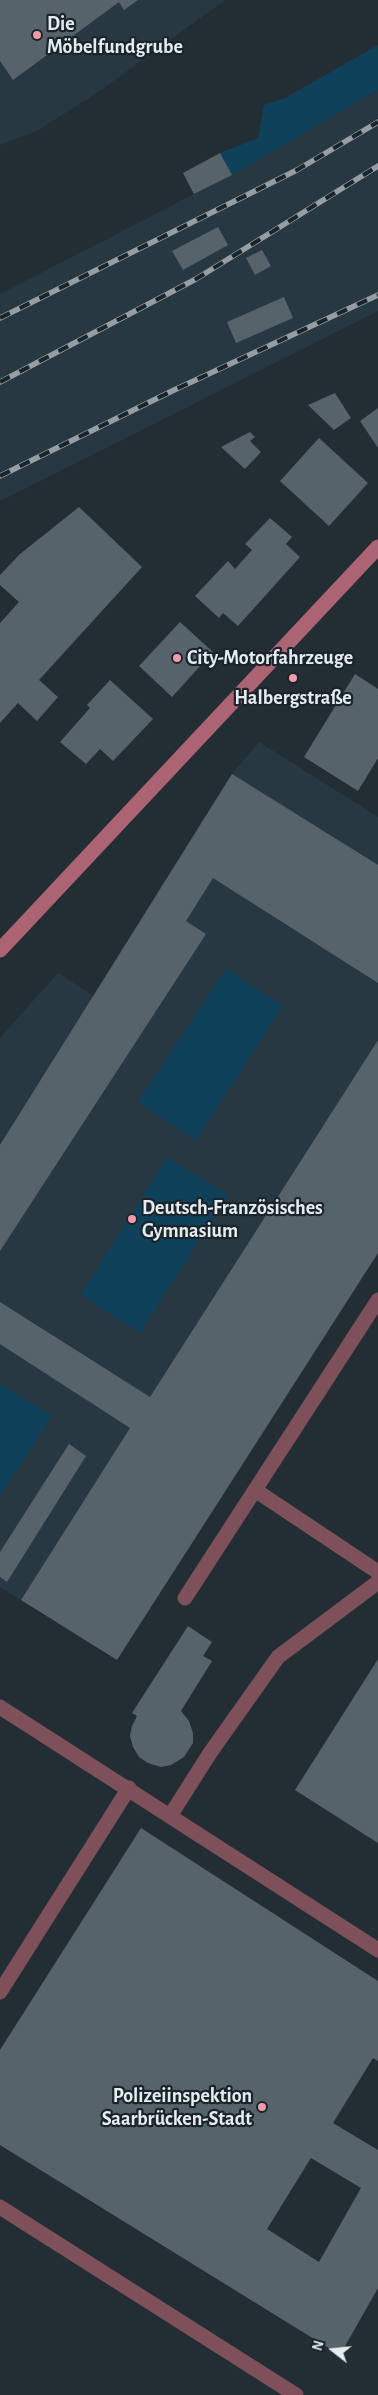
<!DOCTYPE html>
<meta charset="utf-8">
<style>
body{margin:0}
#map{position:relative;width:378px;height:2395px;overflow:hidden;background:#232e34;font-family:"Alegreya Sans",sans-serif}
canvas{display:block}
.north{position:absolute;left:308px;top:2325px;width:50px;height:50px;-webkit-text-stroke:4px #1a242a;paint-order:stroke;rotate:286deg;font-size:14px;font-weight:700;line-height:20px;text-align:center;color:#e5ecf0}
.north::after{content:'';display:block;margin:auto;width:18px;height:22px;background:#e5ecf0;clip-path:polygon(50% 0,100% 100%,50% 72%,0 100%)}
</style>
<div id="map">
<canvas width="378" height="2395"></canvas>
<div class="north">N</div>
</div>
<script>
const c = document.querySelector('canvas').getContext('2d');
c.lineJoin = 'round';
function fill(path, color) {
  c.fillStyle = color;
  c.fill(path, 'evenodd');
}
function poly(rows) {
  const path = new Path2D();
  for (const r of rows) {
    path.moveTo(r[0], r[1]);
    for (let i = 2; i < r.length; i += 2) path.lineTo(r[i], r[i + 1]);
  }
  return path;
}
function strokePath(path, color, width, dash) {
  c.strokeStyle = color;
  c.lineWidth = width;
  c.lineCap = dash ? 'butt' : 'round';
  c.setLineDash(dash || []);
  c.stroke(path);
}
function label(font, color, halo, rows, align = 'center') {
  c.font = font + ' "Alegreya Sans",sans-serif';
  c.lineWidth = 4.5;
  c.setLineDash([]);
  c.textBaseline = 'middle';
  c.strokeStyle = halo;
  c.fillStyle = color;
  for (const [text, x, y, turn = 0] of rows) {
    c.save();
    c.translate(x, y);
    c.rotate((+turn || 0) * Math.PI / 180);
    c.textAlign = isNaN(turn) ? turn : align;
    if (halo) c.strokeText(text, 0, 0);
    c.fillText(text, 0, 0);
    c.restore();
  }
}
const built = poly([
 [0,0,225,0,101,90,37,131,0,145],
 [378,90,378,311,0,501,0,294,214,184],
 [259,742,378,817,378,1040,21,1600,0,1587,0,1038,58,973,94,996,232,774]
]);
const green = poly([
 [378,45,378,90,232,175,220,153,258,138,264,105,285,98],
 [226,969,283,1006,196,1140,138,1102],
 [167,1157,228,1195,140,1333,81,1295],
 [0,1384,52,1416,0,1496]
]);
const building = poly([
 [0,0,138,0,124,10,119,2,13,80,0,61],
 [220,153,232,175,194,194,183,173],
 [218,227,228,245,183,270,172,251],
 [262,250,271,266,255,275,246,258],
 [284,297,293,318,236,343,227,322],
 [335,393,351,418,334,430,308,405],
 [378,408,378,448,360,421],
 [250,432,255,437,250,441,261,452,245,469,221,447],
 [319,438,368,483,329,526,280,481],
 [79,507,142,567,39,680,58,697,37,721,18,703,0,723,0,623,19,602,0,585,0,575,20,554],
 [270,518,292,537,286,544,300,557,238,626,223,613,219,618,195,596,228,561,235,569,252,550,245,544],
 [180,622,213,652,172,697,139,666],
 [355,674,378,689,378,758,358,791,304,757],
 [110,680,153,719,113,761,100,749,86,764,60,742,90,708,87,705],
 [232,774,378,865,378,983,213,878,186,921,206,934,0,1251,0,1145],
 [378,1040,378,1253,117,1660,21,1600,130,1428,0,1344,0,1302,150,1397],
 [69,1444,86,1456,7,1582,0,1577,0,1552],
 [188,1626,212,1642,203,1656,212,1661,181,1711,189,1721,193,1733,193,1743,184,1757,171,1765,161,1767,148,1763,139,1757,133,1747,130,1736,132,1726,137,1716,132,1713],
 [378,1659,378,1843,295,1790],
 [141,1828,378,1981,378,2061,373,2058,333,2123,378,2150,378,2288,340,2355,0,2145,0,2050],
 [311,2158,361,2188,319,2262,267,2229]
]);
const lane = poly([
 [255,1490,378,1572],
 [185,1598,378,1300],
 [0,1707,378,1950],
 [170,1816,210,1753,278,1657,378,1582]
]);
const street = poly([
 [0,1992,129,1788],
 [0,2207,296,2395]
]);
const secondary = poly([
 [0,950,378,547]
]);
const rail = poly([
 [0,318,297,170,378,122],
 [0,382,196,279,378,166],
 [0,476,172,391,378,295]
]);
const markers = [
 [37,35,5,"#f29aad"],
 [177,658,5,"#f29aad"],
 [293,678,5,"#f29aad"],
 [132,1219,5,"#f29aad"],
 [262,2107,5,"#f29aad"]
];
const poiNames = [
 ["Die",47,24],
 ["Möbelfundgrube",47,47],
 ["City-Motorfahrzeuge",187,658],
 ["Halbergstraße",293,698,"center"],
 ["Deutsch-Französisches",142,1208],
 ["Gymnasium",142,1231],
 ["Polizeiinspektion",252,2096,"right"],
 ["Saarbrücken-Stadt",252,2119,"right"]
];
fill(built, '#283843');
fill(green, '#10415b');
fill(building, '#57636a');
strokePath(lane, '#7e505a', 15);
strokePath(street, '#7e505a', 15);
strokePath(secondary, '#ac6374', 15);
strokePath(rail, '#969ea3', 5.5);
strokePath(rail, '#1a242a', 4, [11]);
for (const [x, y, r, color] of markers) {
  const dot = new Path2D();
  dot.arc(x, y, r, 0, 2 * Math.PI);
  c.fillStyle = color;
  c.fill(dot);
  strokePath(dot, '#1a242a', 2);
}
label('bold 20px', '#e5ecf0', '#1a242a', poiNames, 'left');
</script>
